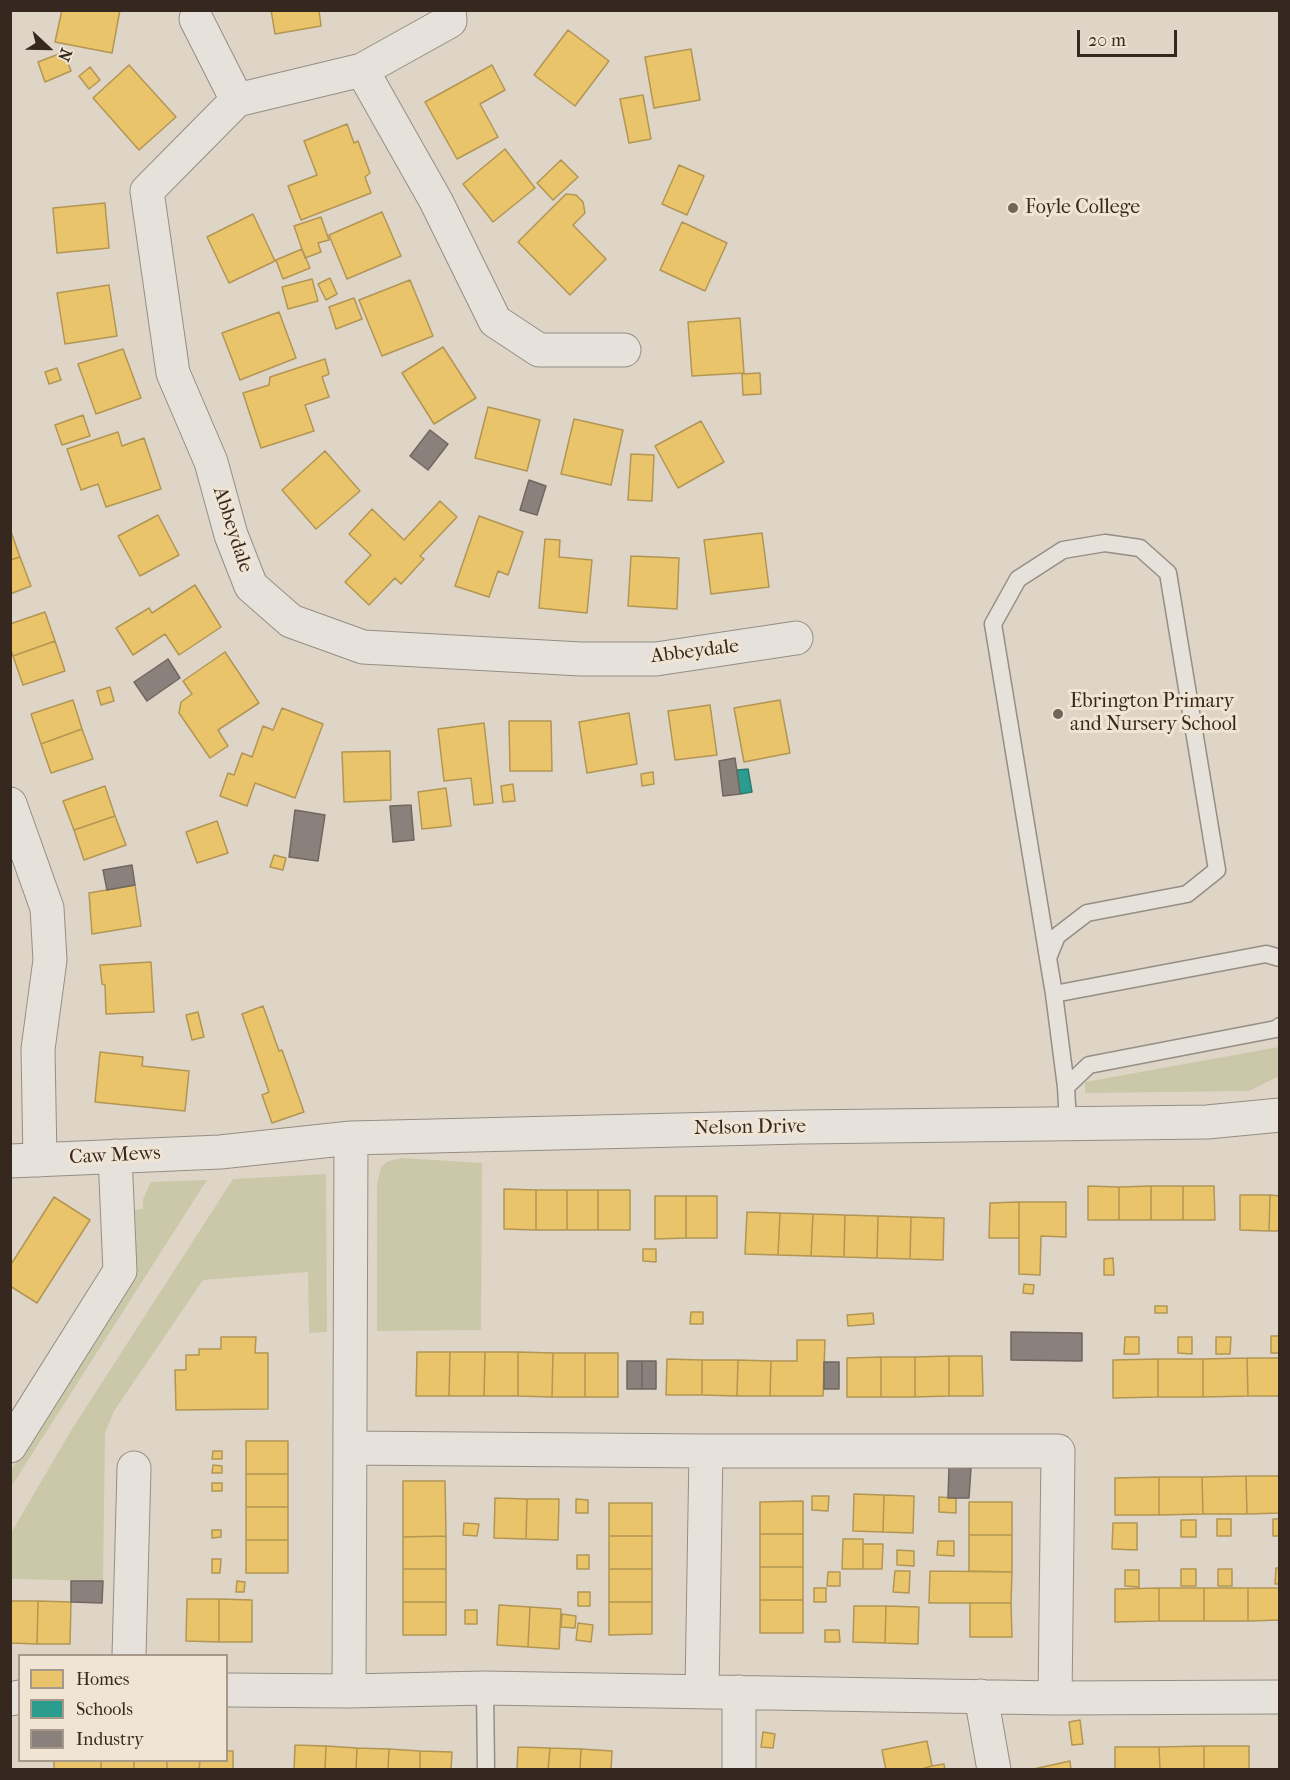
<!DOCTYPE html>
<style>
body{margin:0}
#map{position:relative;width:1290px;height:1780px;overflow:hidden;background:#ded5c7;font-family:"IM FELL French Canon",serif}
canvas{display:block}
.frame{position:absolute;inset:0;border:12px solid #36281f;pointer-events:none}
.legend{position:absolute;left:18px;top:1654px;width:210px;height:108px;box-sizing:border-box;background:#f0e5d4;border:2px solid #a6998c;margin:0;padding:8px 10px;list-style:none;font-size:18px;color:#36281f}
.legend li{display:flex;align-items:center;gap:12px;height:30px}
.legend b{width:30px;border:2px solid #a6998c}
.north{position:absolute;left:18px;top:18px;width:60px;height:60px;-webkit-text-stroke:4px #f0e5d4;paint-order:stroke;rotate:112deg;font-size:16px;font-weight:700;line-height:24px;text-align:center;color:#36281f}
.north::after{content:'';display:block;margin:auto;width:21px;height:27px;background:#36281f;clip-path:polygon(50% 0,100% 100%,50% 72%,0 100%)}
.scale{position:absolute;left:1077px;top:30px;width:100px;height:27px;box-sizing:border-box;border:3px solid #36281f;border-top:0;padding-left:8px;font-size:18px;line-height:21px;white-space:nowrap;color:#36281f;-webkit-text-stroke:4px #f0e5d4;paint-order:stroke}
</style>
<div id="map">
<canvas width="1290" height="1780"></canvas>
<div class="frame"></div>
<ul class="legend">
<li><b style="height:16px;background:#e9c46a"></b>Homes</li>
<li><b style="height:16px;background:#2a9d8f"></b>Schools</li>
<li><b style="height:16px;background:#8a817c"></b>Industry</li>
</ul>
<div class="north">N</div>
<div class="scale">20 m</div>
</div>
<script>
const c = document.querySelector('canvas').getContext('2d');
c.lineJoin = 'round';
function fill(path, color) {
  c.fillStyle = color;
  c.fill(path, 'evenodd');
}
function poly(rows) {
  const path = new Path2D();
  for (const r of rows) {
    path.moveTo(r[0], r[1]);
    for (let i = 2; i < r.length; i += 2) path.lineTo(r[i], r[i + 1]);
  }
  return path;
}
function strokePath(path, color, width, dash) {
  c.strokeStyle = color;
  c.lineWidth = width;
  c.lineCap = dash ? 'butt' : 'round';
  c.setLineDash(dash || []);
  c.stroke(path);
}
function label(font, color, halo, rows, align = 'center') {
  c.font = font + ' "IM FELL French Canon",serif';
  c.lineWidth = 6;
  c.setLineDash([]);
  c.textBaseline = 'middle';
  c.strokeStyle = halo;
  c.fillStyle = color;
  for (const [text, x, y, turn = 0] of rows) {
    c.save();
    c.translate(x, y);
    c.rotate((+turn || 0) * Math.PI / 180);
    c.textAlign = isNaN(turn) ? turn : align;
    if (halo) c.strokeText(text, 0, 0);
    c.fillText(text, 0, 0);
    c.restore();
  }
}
const green = poly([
 [1279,1047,1279,1076,1249,1091,1085,1093,1085,1082],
 [401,1158,482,1163,481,1330,377,1331,377,1183,381,1168,386,1162],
 [326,1174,327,1332,309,1333,308,1272,203,1280,114,1411,105,1433,103,1581,11,1579,11,1533,72,1429,233,1179],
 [207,1180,11,1487,11,1470,136,1272,135,1210,143,1209,143,1199,151,1182]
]);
const homes = poly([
 [62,10,120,10,112,53,55,42,62,10],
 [271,10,319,10,321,26,275,34,271,10],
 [568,30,609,61,575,106,534,75,568,30],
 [691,49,700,100,654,108,645,57,691,49],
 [64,52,71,71,45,82,38,62,64,52],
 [129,65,176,117,139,150,93,98,129,65],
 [492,65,505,90,480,104,498,137,457,159,425,102,492,65],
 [90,67,100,80,89,89,79,76,90,67],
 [643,95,651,139,629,143,620,99,643,95],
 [347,124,354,143,358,141,370,173,365,177,371,193,301,220,288,186,317,175,304,141,347,124],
 [505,149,535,188,493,222,463,184,505,149],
 [561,160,578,177,553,200,537,183,561,160],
 [679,165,704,176,687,215,662,204,679,165],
 [566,194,576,195,583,202,585,213,573,225,606,259,570,295,518,242,566,194],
 [105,203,109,248,57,253,53,208,105,203],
 [382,212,401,256,347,279,329,235,382,212],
 [253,214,275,261,229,283,207,237,253,214],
 [321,217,329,240,318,243,321,252,305,258,294,226,321,217],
 [682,222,727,243,705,291,660,270,682,222],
 [302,249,310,268,283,279,276,260,302,249],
 [330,278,337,294,326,300,318,284,330,278],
 [312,279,318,301,288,309,282,287,312,279],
 [410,280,433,336,382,356,359,300,410,280],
 [109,285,117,336,65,344,57,293,109,285],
 [354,298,362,319,336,329,329,307,354,298],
 [279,312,296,358,240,380,222,333,279,312],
 [740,318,744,373,692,376,688,322,740,318],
 [443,347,476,398,434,424,402,373,443,347],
 [123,349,141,398,96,414,78,364,123,349],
 [325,359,329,374,322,377,329,397,305,405,314,431,261,448,243,393,269,385,270,377,325,359],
 [57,368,61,380,49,384,45,372,57,368],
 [760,373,761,394,743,395,742,374,760,373],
 [488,407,540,420,527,471,475,458,488,407],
 [83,415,90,436,62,445,55,425,83,415],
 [574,419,623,430,611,485,561,474,574,419],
 [701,421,724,462,678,488,655,446,701,421],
 [118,432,122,446,144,438,161,489,106,507,98,484,81,490,67,449,118,432],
 [325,451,360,491,316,529,282,490,325,451],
 [631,454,654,455,652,501,628,500,631,454],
 [440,501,457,517,420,556,424,559,401,584,395,578,369,605,345,582,371,555,349,534,372,509,404,540,440,501],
 [158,515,179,555,140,576,118,536,158,515],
 [479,516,523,532,508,575,498,571,489,597,455,586,479,516],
 [10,529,20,557,10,560,10,529],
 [762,533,769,587,711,594,704,540,762,533],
 [545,539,560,540,559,557,592,560,587,613,539,608,545,539],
 [631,556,679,558,677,609,628,606,631,556],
 [20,557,31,586,10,594,10,560,20,557],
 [195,585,221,627,179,655,165,634,133,655,116,628,149,608,152,613,195,585],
 [45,612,55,641,13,656,10,648,10,624,45,612],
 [55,641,65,671,23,685,13,656,55,641],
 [225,652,259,703,218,730,228,746,210,758,179,713,181,702,192,694,183,681,225,652],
 [110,687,114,701,101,705,97,691,110,687],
 [73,700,82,729,41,744,31,714,73,700],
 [780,700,790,753,744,762,734,708,780,700],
 [710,705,717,755,675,760,668,711,710,705],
 [282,708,323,724,295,798,255,783,247,806,220,796,228,773,234,775,242,753,252,757,263,726,273,730,282,708],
 [629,713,637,764,587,773,579,722,629,713],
 [509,721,551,721,552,771,510,771,509,721],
 [484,723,493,803,474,805,471,778,444,781,438,729,484,723],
 [82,729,93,759,51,773,41,744,82,729],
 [390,751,391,800,344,802,342,752,390,751],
 [653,772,654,784,642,786,641,774,653,772],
 [513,784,515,801,503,802,501,786,513,784],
 [105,786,115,816,74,830,63,801,105,786],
 [446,788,451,826,422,829,418,792,446,788],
 [115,816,126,845,84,860,74,830,115,816],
 [217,821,228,853,197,863,186,832,217,821],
 [274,855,286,858,283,870,270,867,274,855],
 [135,885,141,926,92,934,89,893,135,885],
 [151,962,154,1012,106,1014,105,985,102,984,100,965,151,962],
 [263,1006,279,1051,282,1050,304,1112,272,1123,262,1095,269,1092,242,1014,263,1006],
 [198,1012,204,1037,192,1040,186,1015,198,1012],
 [100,1052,143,1057,142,1066,189,1071,185,1111,95,1102,100,1052],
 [1088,1186,1119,1187,1119,1220,1088,1220,1088,1186],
 [1151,1186,1183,1186,1183,1220,1151,1220,1151,1186],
 [1151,1186,1151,1220,1119,1220,1119,1187,1151,1186],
 [1183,1186,1214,1186,1215,1220,1183,1220,1183,1186],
 [504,1189,536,1190,536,1230,504,1229,504,1189],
 [536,1190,567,1190,567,1230,536,1230,536,1190],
 [567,1190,598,1190,598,1230,567,1230,567,1190],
 [598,1190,630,1190,630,1230,598,1230,598,1190],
 [1240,1195,1270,1195,1269,1231,1240,1230,1240,1195],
 [1270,1195,1280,1196,1280,1231,1269,1231,1270,1195],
 [655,1196,686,1196,686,1238,655,1239,655,1196],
 [686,1196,717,1196,717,1238,686,1238,686,1196],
 [54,1197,90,1220,37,1303,10,1286,10,1266,54,1197],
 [1019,1202,1066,1202,1066,1237,1041,1236,1040,1275,1019,1274,1019,1202],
 [1019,1202,1019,1238,989,1238,990,1203,1019,1202],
 [747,1212,780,1213,778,1255,745,1254,747,1212],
 [780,1213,813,1214,811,1256,778,1255,780,1213],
 [813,1214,845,1215,844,1257,811,1256,813,1214],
 [845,1215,878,1216,877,1258,844,1257,845,1215],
 [878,1216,911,1217,910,1259,877,1258,878,1216],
 [911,1217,944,1218,943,1260,910,1259,911,1217],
 [643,1249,656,1249,656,1262,643,1261,643,1249],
 [1113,1258,1114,1275,1104,1275,1104,1259,1113,1258],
 [1024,1284,1034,1285,1033,1294,1023,1293,1024,1284],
 [1155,1306,1167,1306,1167,1313,1155,1313,1155,1306],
 [691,1312,703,1312,703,1324,690,1324,691,1312],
 [873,1313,874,1324,848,1326,847,1315,873,1313],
 [1271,1336,1280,1336,1280,1353,1271,1353,1271,1336],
 [221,1337,256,1337,255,1353,268,1353,268,1409,176,1410,175,1370,186,1370,186,1355,199,1355,199,1349,221,1349,221,1337],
 [1125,1337,1139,1337,1139,1354,1124,1354,1125,1337],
 [1178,1337,1192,1337,1192,1354,1178,1353,1178,1337],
 [1216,1337,1231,1337,1230,1354,1216,1354,1216,1337],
 [797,1340,825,1340,823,1396,770,1396,771,1361,797,1361,797,1340],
 [417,1352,450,1352,449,1396,416,1396,417,1352],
 [450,1352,485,1352,484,1396,449,1396,450,1352],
 [485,1352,518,1352,518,1396,484,1396,485,1352],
 [518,1352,553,1353,552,1397,518,1396,518,1352],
 [553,1353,585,1353,585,1397,552,1397,553,1353],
 [585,1353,618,1353,618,1397,585,1397,585,1353],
 [949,1356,982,1356,983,1396,949,1396,949,1356],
 [949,1356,949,1396,915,1397,915,1357,949,1356],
 [881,1357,915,1357,915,1397,881,1397,881,1357],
 [881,1357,881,1397,847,1397,847,1358,881,1357],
 [1247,1358,1280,1358,1280,1396,1248,1396,1247,1358],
 [1247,1358,1248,1396,1203,1397,1203,1359,1247,1358],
 [667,1359,702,1360,702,1395,666,1395,667,1359],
 [1158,1359,1203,1359,1203,1397,1158,1397,1158,1359],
 [1158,1359,1158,1397,1113,1398,1113,1360,1158,1359],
 [702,1360,738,1360,737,1396,702,1395,702,1360],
 [738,1360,771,1361,770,1396,737,1396,738,1360],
 [246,1441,288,1441,288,1474,246,1474,246,1441],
 [213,1451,222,1451,222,1459,212,1459,213,1451],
 [213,1465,222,1466,222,1473,212,1473,213,1465],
 [246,1474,288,1474,288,1507,246,1507,246,1474],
 [1246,1476,1280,1476,1280,1513,1247,1514,1246,1476],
 [1246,1476,1247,1514,1203,1514,1202,1477,1246,1476],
 [1159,1477,1202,1477,1203,1514,1159,1515,1159,1477],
 [1159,1477,1159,1515,1115,1515,1115,1478,1159,1477],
 [403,1481,445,1481,446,1536,403,1537,403,1481],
 [212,1483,222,1483,222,1491,212,1491,212,1483],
 [854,1494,884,1495,883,1532,853,1531,854,1494],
 [884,1495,914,1496,913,1533,883,1532,884,1495],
 [812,1496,829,1496,828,1511,812,1510,812,1496],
 [939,1497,956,1498,956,1513,939,1512,939,1497],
 [495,1498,527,1499,526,1539,494,1538,495,1498],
 [527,1499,559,1499,558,1540,526,1539,527,1499],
 [576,1499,588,1500,588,1513,576,1513,576,1499],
 [803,1501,803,1534,760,1534,760,1502,803,1501],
 [969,1502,1012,1502,1012,1535,969,1535,969,1502],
 [609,1503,652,1503,652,1536,609,1536,609,1503],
 [246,1507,288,1507,288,1540,246,1540,246,1507],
 [1217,1519,1231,1519,1231,1536,1217,1536,1217,1519],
 [1273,1519,1280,1519,1280,1536,1273,1536,1273,1519],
 [1181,1520,1196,1520,1196,1537,1181,1537,1181,1520],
 [464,1523,479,1524,477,1536,463,1535,464,1523],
 [1113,1523,1137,1523,1137,1550,1112,1549,1113,1523],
 [212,1530,221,1530,221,1537,212,1538,212,1530],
 [760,1534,803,1534,803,1567,760,1567,760,1534],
 [969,1535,1012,1535,1012,1572,969,1571,969,1535],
 [446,1536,446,1569,403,1569,403,1537,446,1536],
 [609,1536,652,1536,652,1569,609,1569,609,1536],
 [843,1539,863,1539,863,1569,842,1569,843,1539],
 [246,1540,288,1540,288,1573,246,1573,246,1540],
 [938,1541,954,1541,954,1556,937,1555,938,1541],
 [863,1544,883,1544,882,1569,863,1569,863,1544],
 [897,1550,914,1551,914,1566,897,1565,897,1550],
 [577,1555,589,1555,589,1569,577,1569,577,1555],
 [212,1559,221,1559,220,1573,212,1573,212,1559],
 [760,1567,803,1567,803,1600,760,1600,760,1567],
 [1276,1568,1280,1568,1280,1584,1275,1584,1276,1568],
 [403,1569,446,1569,446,1602,403,1602,403,1569],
 [609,1569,652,1569,652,1602,609,1602,609,1569],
 [1181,1569,1196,1569,1196,1586,1181,1586,1181,1569],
 [1218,1569,1232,1569,1232,1586,1218,1586,1218,1569],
 [1125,1570,1139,1570,1139,1587,1125,1586,1125,1570],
 [895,1571,910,1571,909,1593,893,1592,895,1571],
 [930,1571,1012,1572,1011,1603,929,1603,930,1571],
 [828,1572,840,1572,840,1586,827,1586,828,1572],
 [237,1581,245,1582,244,1592,236,1592,237,1581],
 [814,1588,826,1588,826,1602,814,1602,814,1588],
 [1159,1588,1204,1588,1204,1621,1159,1621,1159,1588],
 [1159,1588,1159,1621,1115,1622,1115,1589,1159,1588],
 [1204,1588,1248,1588,1248,1621,1204,1621,1204,1588],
 [1248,1588,1280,1588,1280,1620,1248,1621,1248,1588],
 [578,1592,590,1592,590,1606,578,1606,578,1592],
 [187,1599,219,1599,219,1642,186,1641,187,1599],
 [219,1599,252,1600,252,1642,219,1642,219,1599],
 [760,1600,803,1600,803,1633,760,1633,760,1600],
 [10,1601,38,1601,37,1644,10,1643,10,1601],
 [38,1601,71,1602,70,1644,37,1644,38,1601],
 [403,1602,446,1602,446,1635,403,1635,403,1602],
 [609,1602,652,1602,652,1634,609,1635,609,1602],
 [970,1603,1011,1603,1012,1637,970,1637,970,1603],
 [499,1605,530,1607,528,1647,497,1645,499,1605],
 [854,1606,886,1606,885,1643,853,1642,854,1606],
 [886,1606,919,1607,918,1644,885,1643,886,1606],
 [530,1607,561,1609,559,1649,528,1647,530,1607],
 [465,1610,477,1610,477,1624,465,1624,465,1610],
 [562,1614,576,1616,575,1628,561,1627,562,1614],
 [578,1623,593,1625,591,1642,576,1640,578,1623],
 [825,1630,839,1630,840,1642,825,1642,825,1630],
 [1080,1720,1083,1744,1072,1745,1069,1722,1080,1720],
 [763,1732,775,1734,773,1748,761,1747,763,1732],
 [927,1741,932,1766,918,1770,886,1770,882,1750,927,1741],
 [295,1745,326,1746,325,1770,294,1770,295,1745],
 [326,1746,357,1748,356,1770,325,1770,326,1746],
 [1204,1746,1249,1746,1249,1770,1204,1770,1204,1746],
 [1204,1746,1204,1770,1160,1770,1159,1747,1204,1746],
 [518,1747,550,1748,548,1770,517,1770,518,1747],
 [1115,1747,1159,1747,1160,1770,1115,1770,1115,1747],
 [357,1748,389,1749,388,1770,356,1770,357,1748],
 [550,1748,581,1749,580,1770,548,1770,550,1748],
 [389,1749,420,1751,420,1770,388,1770,389,1749],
 [581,1749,612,1751,611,1770,580,1770,581,1749],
 [226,1751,233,1751,233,1770,199,1770,200,1760,226,1760,226,1751],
 [420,1751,452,1752,451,1770,420,1770,420,1751],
 [54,1760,101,1760,101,1770,54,1770,54,1760],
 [101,1760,134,1760,134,1770,101,1770,101,1760],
 [134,1760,167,1760,167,1770,134,1770,134,1760],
 [167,1760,200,1760,199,1770,167,1770,167,1760],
 [1070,1761,1071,1770,1029,1770,1070,1761],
 [944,1764,945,1770,918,1770,932,1766,944,1764]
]);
const schools = poly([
 [748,769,752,792,740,794,737,770,748,769]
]);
const industry = poly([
 [430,430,448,444,428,470,410,456,430,430],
 [529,480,546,486,537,515,520,510,529,480],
 [168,659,180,678,147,701,134,682,168,659],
 [735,758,740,794,723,796,719,761,735,758],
 [411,805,414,840,393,842,390,806,411,805],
 [295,810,325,815,318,861,289,857,295,810],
 [132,865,135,885,107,890,103,870,132,865],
 [1011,1332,1082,1333,1082,1361,1011,1360,1011,1332],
 [627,1361,642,1361,642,1389,627,1389,627,1361],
 [642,1361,656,1361,656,1389,642,1389,642,1361],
 [824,1362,839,1362,839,1389,824,1389,824,1362],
 [949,1467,971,1468,969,1498,948,1498,949,1467],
 [71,1581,103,1581,102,1603,71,1602,71,1581]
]);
const lane = poly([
 [1048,958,1057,936,1087,913,1187,894,1217,870,1168,573,1140,548,1105,543,1063,550,1018,579,993,624,1048,958,1054,994],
 [1066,1087,1089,1065,1276,1029,1280,1026],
 [1068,1123,1066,1087,1054,994,1266,954,1280,958],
 [485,1688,486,1770]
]);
const street = poly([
 [449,10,450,21,362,70,237,100,147,191,173,373,211,462,231,535,251,586,291,621,363,647,581,659,656,659,796,638],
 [196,19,237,100],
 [362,70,436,201,495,321,539,350,624,350],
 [10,804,47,908,50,960,38,1049,40,1160],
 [10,1161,220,1152,351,1138,801,1127,1207,1122,1280,1115],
 [10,1446,120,1271,115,1156],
 [351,1448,706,1451,702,1690],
 [706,1451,1058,1451,1055,1698],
 [129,1656,134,1468],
 [226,1690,349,1691,485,1688,1055,1698,1280,1697],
 [349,1691,351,1138],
 [739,1692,739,1770],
 [981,1696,994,1770],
 [10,1699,20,1697]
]);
const markers = [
 [1013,208,6,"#71655a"],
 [1058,714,6,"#71655a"]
];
const poiNames = [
 ["Foyle College",1025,208],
 ["Ebrington Primary",1070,702],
 ["and Nursery School",1070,725]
];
const streetNames = [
 ["Abbeydale",232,530,72],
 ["Abbeydale",695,652,-7],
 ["Nelson Drive",750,1128,-1],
 ["Caw Mews",115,1156,-3]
];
fill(green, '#cac8a8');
fill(homes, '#e9c46a');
strokePath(homes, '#b39554', 1.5);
fill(schools, '#2a9d8f');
strokePath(schools, '#2e7a6d', 1.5);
fill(industry, '#8a817c');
strokePath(industry, '#716660', 1.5);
strokePath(lane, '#958e85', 19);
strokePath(street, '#958e85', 35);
strokePath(lane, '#e6e1da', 16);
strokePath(street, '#e6e1da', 33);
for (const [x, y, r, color] of markers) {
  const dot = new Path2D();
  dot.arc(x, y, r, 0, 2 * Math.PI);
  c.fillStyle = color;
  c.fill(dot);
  strokePath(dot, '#f0e5d4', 2);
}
label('20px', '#36281f', '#f0e5d4', poiNames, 'left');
label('20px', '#36281f', '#f0e5d4', streetNames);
</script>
